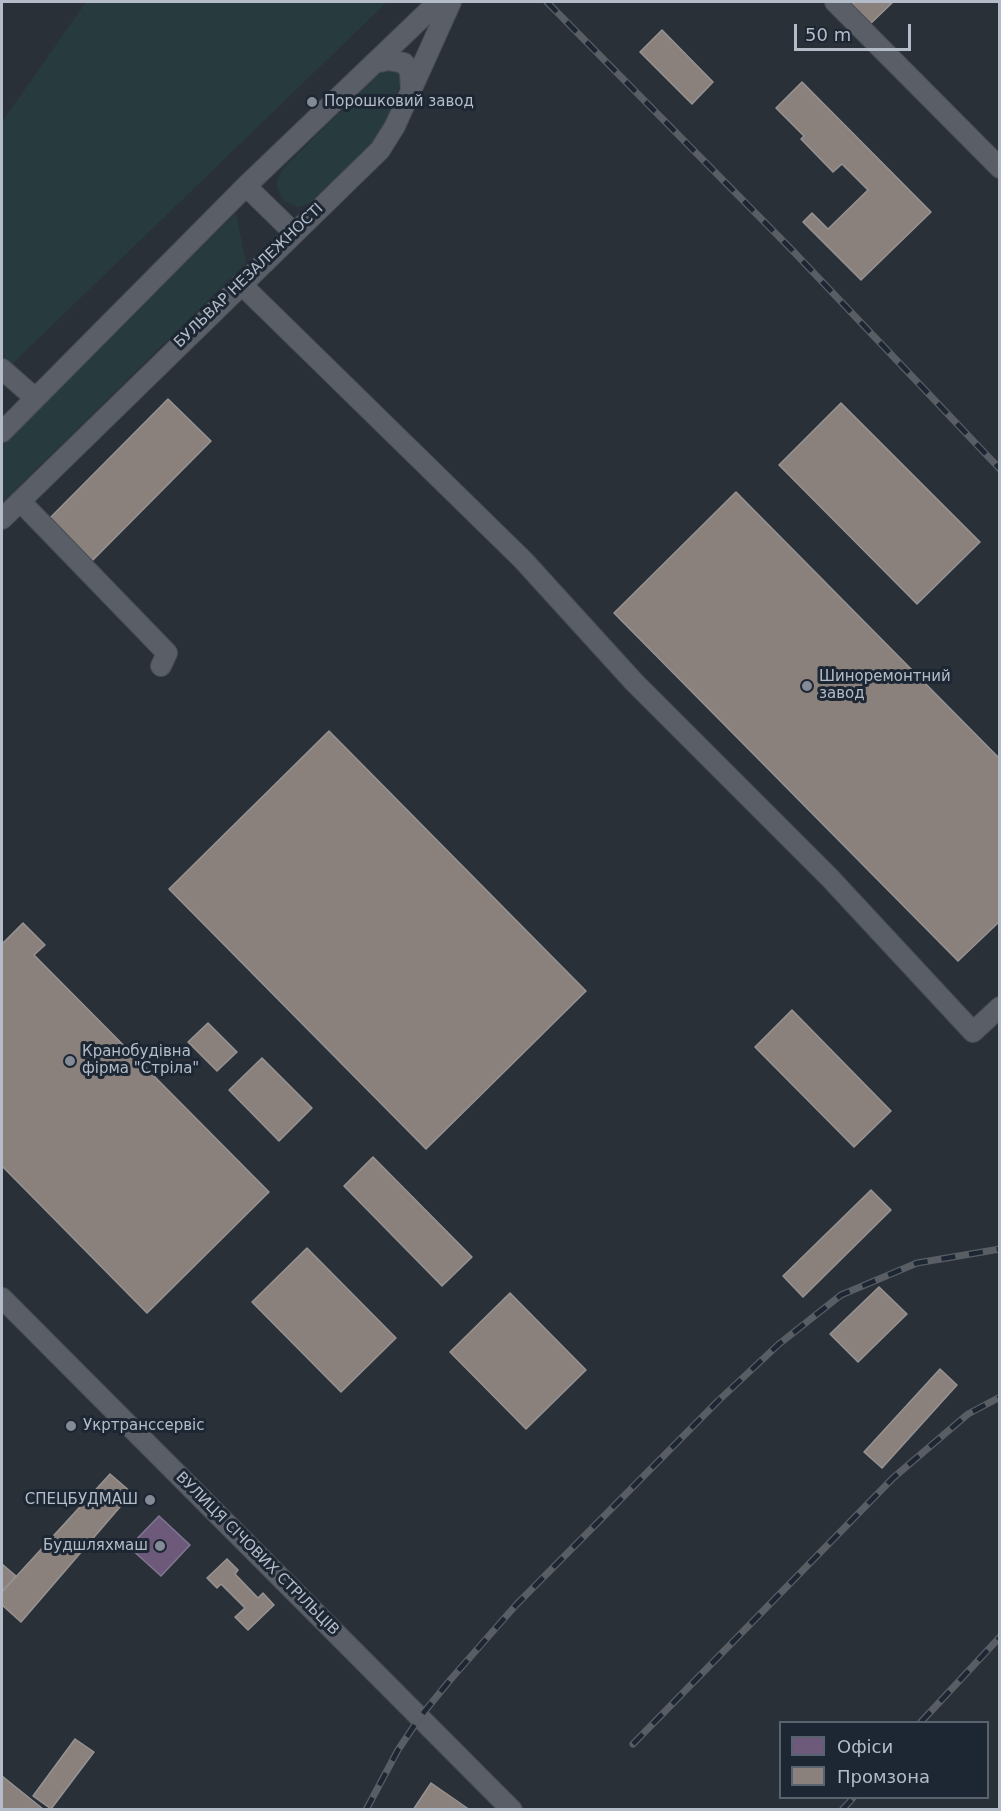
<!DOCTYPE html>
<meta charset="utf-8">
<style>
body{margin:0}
#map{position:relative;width:1001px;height:1811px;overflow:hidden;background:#2a3038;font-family:"DejaVu Sans",sans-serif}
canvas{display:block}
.frame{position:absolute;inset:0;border:3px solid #b4bcc9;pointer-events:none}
.legend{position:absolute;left:779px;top:1721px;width:210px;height:78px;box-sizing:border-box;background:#1d2633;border:2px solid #59626f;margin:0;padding:8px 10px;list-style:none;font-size:18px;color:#b4bcc9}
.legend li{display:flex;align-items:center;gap:12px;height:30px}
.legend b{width:30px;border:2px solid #59626f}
.scale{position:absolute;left:794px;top:24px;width:117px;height:27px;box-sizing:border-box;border:3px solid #b4bcc9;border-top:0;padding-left:8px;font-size:18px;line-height:21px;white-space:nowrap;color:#b4bcc9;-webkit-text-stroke:4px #1d2633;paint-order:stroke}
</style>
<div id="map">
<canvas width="1001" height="1811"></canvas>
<div class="frame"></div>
<ul class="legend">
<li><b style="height:16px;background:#6d597a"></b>Офіси</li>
<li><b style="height:16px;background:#8a817c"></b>Промзона</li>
</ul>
<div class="scale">50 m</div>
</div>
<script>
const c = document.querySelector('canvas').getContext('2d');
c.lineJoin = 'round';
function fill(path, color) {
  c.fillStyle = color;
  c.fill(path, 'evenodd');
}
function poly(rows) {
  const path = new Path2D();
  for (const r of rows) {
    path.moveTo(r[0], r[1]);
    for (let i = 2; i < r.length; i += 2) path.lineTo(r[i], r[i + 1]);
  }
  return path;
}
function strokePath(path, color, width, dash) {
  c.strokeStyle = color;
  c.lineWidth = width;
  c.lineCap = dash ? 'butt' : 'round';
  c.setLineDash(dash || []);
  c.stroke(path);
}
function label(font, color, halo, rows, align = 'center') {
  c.font = font + ' "DejaVu Sans",sans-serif';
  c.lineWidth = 6;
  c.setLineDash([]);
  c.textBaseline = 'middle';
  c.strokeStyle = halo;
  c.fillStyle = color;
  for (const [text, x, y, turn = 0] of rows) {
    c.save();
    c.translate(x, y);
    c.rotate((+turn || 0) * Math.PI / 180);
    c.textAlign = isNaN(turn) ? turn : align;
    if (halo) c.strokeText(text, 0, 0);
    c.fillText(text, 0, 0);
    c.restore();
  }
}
const green = poly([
 [86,2,387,2,9,367,2,360,2,122],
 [392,65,403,76,385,124,370,147,312,203,297,207,284,201,277,188,277,180,284,168,386,66],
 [236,213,246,263,2,503,2,446]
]);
const offices = poly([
 [159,1516,190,1545,161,1576,129,1547,159,1516]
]);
const industry = poly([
 [854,2,893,2,867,27,848,8,854,2],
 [662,30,713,82,692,104,640,52,662,30],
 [802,82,931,212,861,280,803,222,812,213,828,229,868,190,842,164,833,172,801,139,804,136,776,108,802,82],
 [168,399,211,441,87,566,44,524,168,399],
 [841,403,980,542,917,604,779,465,841,403],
 [736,492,1000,759,1000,921,958,961,614,613,736,492],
 [329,731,586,991,426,1149,169,889,329,731],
 [23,923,45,945,34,955,269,1192,147,1313,2,1166,2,944,23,923],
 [792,1010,891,1111,854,1147,755,1047,792,1010],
 [208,1023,237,1052,217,1071,188,1042,208,1023],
 [262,1058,312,1108,279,1141,229,1090,262,1058],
 [373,1157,472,1257,442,1286,344,1186,373,1157],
 [871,1190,891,1210,803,1297,783,1276,871,1190],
 [307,1248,396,1338,341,1392,252,1302,307,1248],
 [879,1287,907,1314,858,1362,830,1334,879,1287],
 [510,1293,586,1370,526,1429,450,1352,510,1293],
 [940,1369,957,1385,882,1468,864,1452,940,1369],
 [110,1474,132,1493,21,1622,2,1605,2,1592,110,1474],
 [227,1559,238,1570,235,1574,258,1598,263,1593,274,1605,248,1630,235,1617,245,1608,221,1584,217,1588,207,1578,227,1559],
 [2,1564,16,1576,2,1592,2,1564],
 [75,1739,94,1752,51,1809,33,1796,75,1739],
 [2,1776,43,1809,43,1810,2,1810,2,1776],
 [431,1783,470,1810,413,1810,431,1783]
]);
const minor = poly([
 [835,2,1000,168],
 [374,63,389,60,404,63,410,71,411,92],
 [246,186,293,232],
 [241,284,523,560,634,682,830,878,973,1032,1000,1007],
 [2,369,35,398],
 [2,432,246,186,438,2],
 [20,501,167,653,161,666],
 [2,519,380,150,395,126,451,2],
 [2,1298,512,1810]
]);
const rail = poly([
 [547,2,792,250,1000,469],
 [921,1722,1000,1637],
 [633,1744,893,1478,968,1414,1000,1397],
 [366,1810,398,1750,420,1717,451,1679,516,1605,718,1401,779,1344,841,1295,917,1263,1000,1249],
 [842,1810,853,1798]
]);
const markers = [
 [312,102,6,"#848b96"],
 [807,686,6,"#848b96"],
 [70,1061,6,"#848b96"],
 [71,1426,6,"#848b96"],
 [150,1500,6,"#848b96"],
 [160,1546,6,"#848b96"]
];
const poiNames = [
 ["Порошковий завод",324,102],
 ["Шиноремонтний",819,677],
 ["завод",819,694],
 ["Кранобудівна",82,1052],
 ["фірма \"Стріла\"",82,1069],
 ["Укртранссервіс",83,1426],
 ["СПЕЦБУДМАШ",138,1500,"right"],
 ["Будшляхмаш",148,1546,"right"]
];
const streetNames = [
 ["БУЛЬВАР НЕЗАЛЕЖНОСТІ",249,276,-44],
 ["ВУЛИЦЯ СІЧОВИХ СТРІЛЬЦІВ",257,1554,45]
];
fill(green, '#273a3e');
fill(offices, '#6d597a');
strokePath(offices, '#827792', 1.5);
fill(industry, '#8a817c');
strokePath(industry, '#979393', 1.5);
strokePath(minor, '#484c53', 22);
strokePath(minor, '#5a5e66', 20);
strokePath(rail, '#595d64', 7);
strokePath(rail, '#1d2633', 4.5, [14]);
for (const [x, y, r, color] of markers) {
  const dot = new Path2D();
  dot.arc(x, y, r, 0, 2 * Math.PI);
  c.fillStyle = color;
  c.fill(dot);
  strokePath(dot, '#1d2633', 2);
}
label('15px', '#b4bcc9', '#1d2633', poiNames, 'left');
label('15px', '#b4bcc9', '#1d2633', streetNames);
</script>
